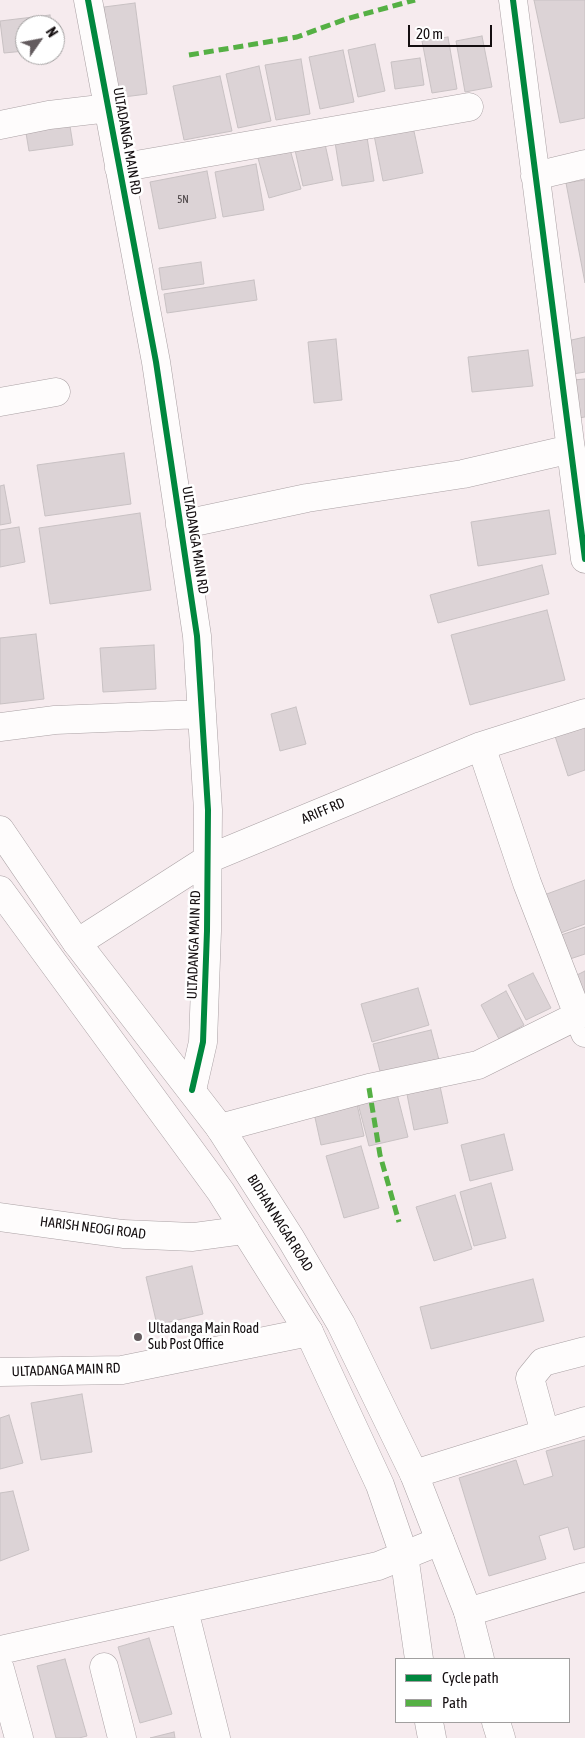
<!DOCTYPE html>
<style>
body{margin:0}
#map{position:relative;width:585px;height:1738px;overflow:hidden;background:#f6ebee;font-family:"Asap Condensed",sans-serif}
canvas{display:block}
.legend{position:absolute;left:395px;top:1658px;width:175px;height:65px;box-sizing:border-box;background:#fff;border:1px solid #a19f9f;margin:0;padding:6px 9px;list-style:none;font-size:15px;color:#140e10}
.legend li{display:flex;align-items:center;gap:10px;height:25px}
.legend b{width:25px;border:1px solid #a19f9f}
.north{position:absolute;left:15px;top:15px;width:50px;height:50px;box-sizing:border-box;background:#fff;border:1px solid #a19f9f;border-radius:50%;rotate:57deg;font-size:14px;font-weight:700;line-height:20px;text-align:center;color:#140e10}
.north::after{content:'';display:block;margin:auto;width:18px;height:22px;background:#635b5e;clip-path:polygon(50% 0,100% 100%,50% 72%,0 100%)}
.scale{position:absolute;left:408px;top:25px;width:84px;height:22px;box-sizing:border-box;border:2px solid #140e10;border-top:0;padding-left:6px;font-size:15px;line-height:18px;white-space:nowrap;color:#140e10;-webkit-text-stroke:4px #fff;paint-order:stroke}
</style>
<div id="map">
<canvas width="585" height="1738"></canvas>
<ul class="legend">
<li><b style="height:6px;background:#00873e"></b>Cycle path</li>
<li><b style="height:6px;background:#55b044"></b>Path</li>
</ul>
<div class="north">N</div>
<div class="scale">20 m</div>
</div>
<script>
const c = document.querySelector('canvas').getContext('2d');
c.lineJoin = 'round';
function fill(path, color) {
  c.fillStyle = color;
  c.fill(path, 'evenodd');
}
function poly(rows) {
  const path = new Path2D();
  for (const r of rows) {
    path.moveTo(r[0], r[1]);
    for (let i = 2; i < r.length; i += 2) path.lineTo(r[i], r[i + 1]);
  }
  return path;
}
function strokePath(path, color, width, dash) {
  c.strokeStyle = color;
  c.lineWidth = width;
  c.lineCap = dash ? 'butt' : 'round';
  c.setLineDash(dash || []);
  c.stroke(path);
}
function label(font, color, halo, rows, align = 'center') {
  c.font = font + ' "Asap Condensed",sans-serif';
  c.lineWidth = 5;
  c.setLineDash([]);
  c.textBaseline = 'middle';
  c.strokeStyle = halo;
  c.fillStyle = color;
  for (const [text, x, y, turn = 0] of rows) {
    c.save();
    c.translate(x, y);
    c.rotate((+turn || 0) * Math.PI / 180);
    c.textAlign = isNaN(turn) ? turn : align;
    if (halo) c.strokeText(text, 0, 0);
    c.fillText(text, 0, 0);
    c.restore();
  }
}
const building = poly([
 [534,0,585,0,585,118,560,123,534,0],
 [135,3,147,94,116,98,104,7,135,3],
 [50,15,51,25,25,25,25,51,4,53,0,21,50,15],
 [482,36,492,87,465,92,456,41,482,36],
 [448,37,457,89,432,93,422,41,448,37],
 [375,44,385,91,358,97,348,50,375,44],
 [343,50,354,102,320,109,309,57,343,50],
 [420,58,424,85,395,89,391,62,420,58],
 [301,59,310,114,276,120,265,65,301,59],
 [259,66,271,121,238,128,226,74,259,66],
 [220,76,232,131,184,140,173,86,220,76],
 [69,120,73,145,29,151,25,127,69,120],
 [412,122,423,173,383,181,373,130,412,122],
 [366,131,374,181,342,186,334,136,366,131],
 [323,135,333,180,303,186,293,141,323,135],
 [288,142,301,189,269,198,256,151,288,142],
 [256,164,264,210,223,217,215,172,256,164],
 [207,171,216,218,159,229,150,182,207,171],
 [585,180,585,283,566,183,585,180],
 [201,262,204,284,162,290,159,268,201,262],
 [254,280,257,300,167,313,164,294,254,280],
 [585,337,585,372,573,374,567,341,585,337],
 [336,339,342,400,314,403,308,342,336,339],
 [528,350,533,386,472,392,468,357,528,350],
 [585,379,585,417,578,418,573,380,585,379],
 [124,453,131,504,45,516,37,465,124,453],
 [4,485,11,523,0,525,0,486,4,485],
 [549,510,556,554,478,566,471,522,549,510],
 [140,513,151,590,50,604,39,528,140,513],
 [19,527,25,562,0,567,0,530,19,527],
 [542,565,549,594,438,623,430,595,542,565],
 [547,610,565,680,470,705,451,635,547,610],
 [36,634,44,699,0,704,0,638,36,634],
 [154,645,156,689,103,692,100,648,154,645],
 [296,707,306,744,280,751,271,714,296,707],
 [585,723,585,770,568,776,554,733,585,723],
 [585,880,585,924,558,934,544,895,585,880],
 [585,927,585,954,570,959,561,935,585,927],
 [585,971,585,995,577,999,569,979,585,971],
 [533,973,551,1008,526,1020,508,985,533,973],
 [418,988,429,1025,372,1042,361,1004,418,988],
 [506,991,524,1025,499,1039,481,1005,506,991],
 [431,1030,439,1060,381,1075,373,1044,431,1030],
 [438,1077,448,1123,414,1130,405,1084,438,1077],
 [395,1086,408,1137,369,1146,356,1096,395,1086],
 [355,1095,364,1136,321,1145,312,1104,355,1095],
 [504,1134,513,1170,470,1181,461,1145,504,1134],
 [361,1146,379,1208,344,1218,326,1156,361,1146],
 [491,1183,506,1238,474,1246,460,1192,491,1183],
 [455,1195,472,1249,434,1261,416,1207,455,1195],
 [192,1266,203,1314,157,1325,146,1277,192,1266],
 [533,1279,544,1321,431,1349,420,1307,533,1279],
 [82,1394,92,1452,41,1460,31,1403,82,1394],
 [9,1415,23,1463,0,1469,0,1418,9,1415],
 [585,1440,585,1547,574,1550,568,1527,539,1536,546,1559,489,1576,459,1478,516,1460,524,1485,553,1476,546,1451,585,1440],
 [13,1491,29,1550,0,1561,0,1493,13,1491],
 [149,1638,172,1714,140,1723,118,1647,149,1638],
 [65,1659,87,1736,79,1738,56,1738,37,1666,65,1659],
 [174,1732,175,1738,150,1738,174,1732]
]);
const minor = poly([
 [88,0,156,362,197,636,208,810,207,931,203,1042,192,1090],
 [513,0,585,559],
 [0,125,49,115,109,108],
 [119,168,469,107],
 [535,176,585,164],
 [0,402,56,392],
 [180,525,307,498,463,474,571,449],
 [0,727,55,720,202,714],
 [481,746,527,883,585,1033],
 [77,943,208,859,481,746,585,713],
 [220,1128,369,1088,478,1065,585,1012],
 [0,1217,123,1234,193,1237,245,1230],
 [0,1372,122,1370,309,1332],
 [545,1433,530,1378,543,1362,585,1351],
 [414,1474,585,1421],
 [184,1610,216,1738],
 [468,1612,585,1577],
 [0,1650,378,1566,440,1541],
 [104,1667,122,1738],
 [0,1669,19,1738]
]);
const major = poly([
 [0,830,77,943,220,1128,291,1239,341,1324,414,1474,468,1612,480,1659],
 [0,890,221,1192,309,1332,380,1485,404,1555,419,1659],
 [429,1722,432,1738],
 [496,1722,501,1738]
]);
const quiet = poly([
 [189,55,297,37,346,19,415,0],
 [369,1088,380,1155,399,1222]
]);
const cycleway = poly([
 [88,0,156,362,197,636,208,810,207,931,203,1042,192,1090],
 [513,0,585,559]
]);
const markers = [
 [138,1337,5,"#635b5e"]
];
const numberNames = [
 ["5N",183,200]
];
const streetNames = [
 ["ULTADANGA MAIN RD",127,141,80],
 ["ULTADANGA MAIN RD",195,540,81],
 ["ARIFF RD",323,811,-23],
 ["ULTADANGA MAIN RD",194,945,-88],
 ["BIDHAN NAGAR ROAD",280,1223,58],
 ["HARISH NEOGI ROAD",93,1228,7],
 ["ULTADANGA MAIN RD",66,1370,-2]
];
const poiNames = [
 ["Ultadanga Main Road",148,1329],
 ["Sub Post Office",148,1345]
];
fill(building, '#dcd3d6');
strokePath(building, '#c8c1c3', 1);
strokePath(minor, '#aaa1a4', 29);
strokePath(major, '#aaa1a4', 29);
strokePath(minor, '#fefcfc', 28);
strokePath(major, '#fefcfc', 28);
strokePath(quiet, '#55b044', 5, [10, 5]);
strokePath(cycleway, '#00873e', 6);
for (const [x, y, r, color] of markers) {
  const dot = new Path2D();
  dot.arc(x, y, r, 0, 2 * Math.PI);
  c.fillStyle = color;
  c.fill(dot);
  strokePath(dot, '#fff', 2);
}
label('11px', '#474042', null, numberNames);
label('14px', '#140e10', '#fff', streetNames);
label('14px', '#140e10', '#fff', poiNames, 'left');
</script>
